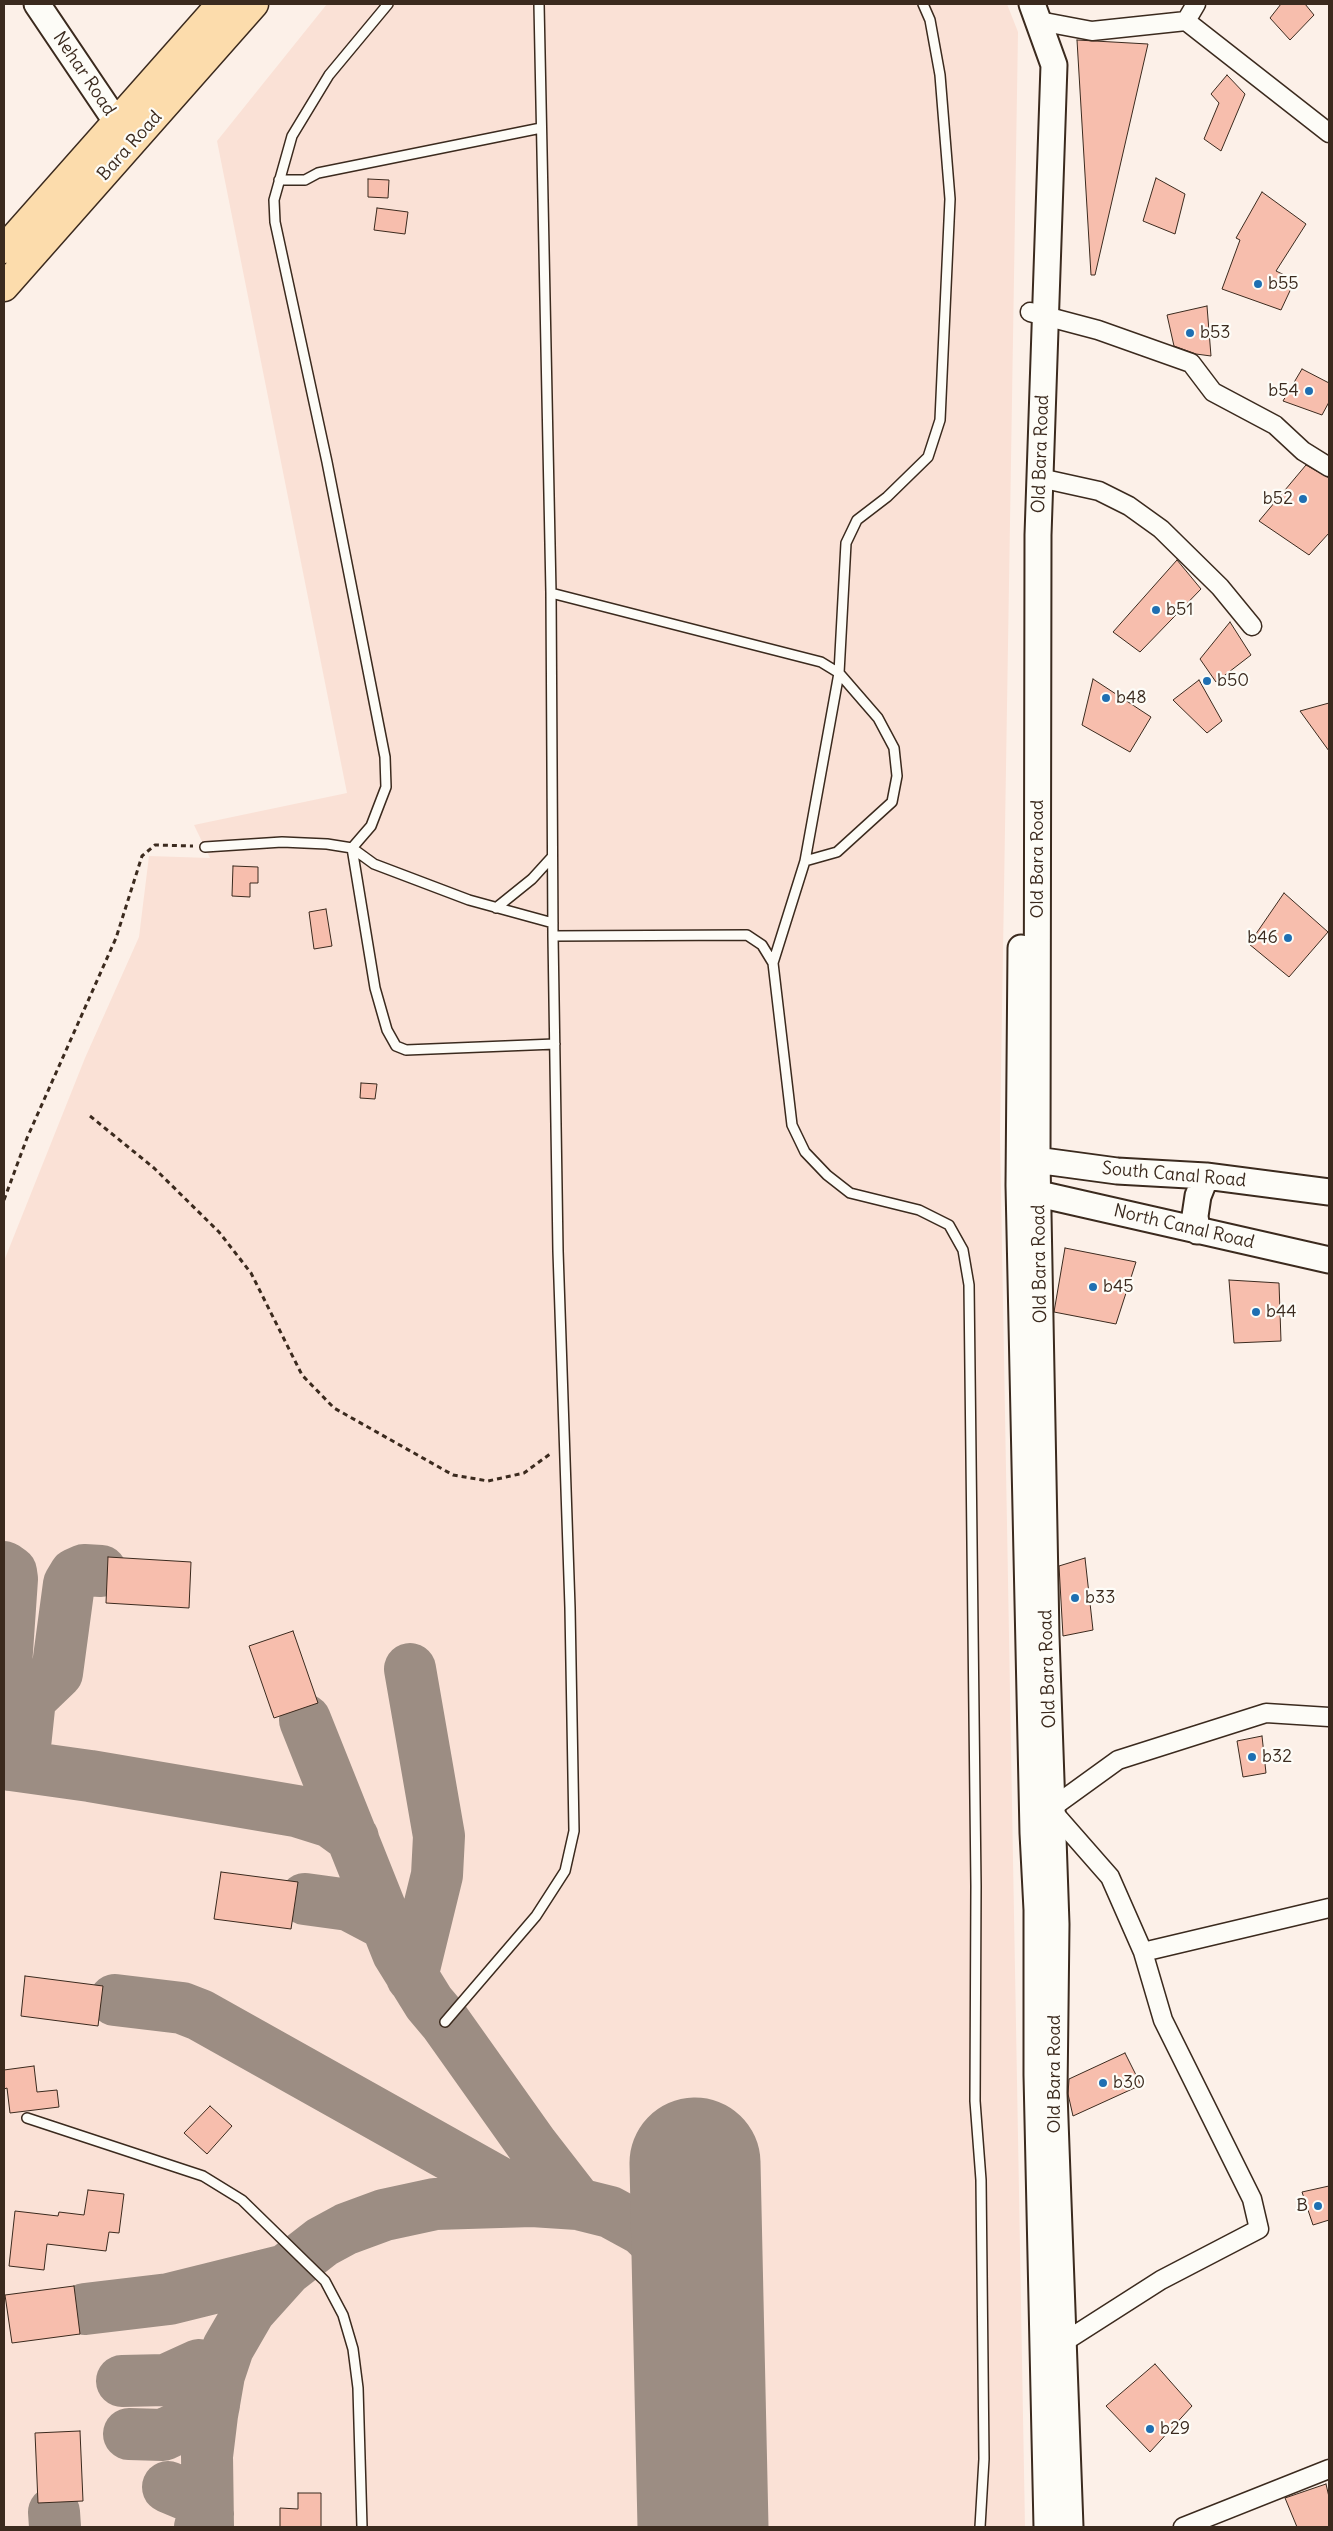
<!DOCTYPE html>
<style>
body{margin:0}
#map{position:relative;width:1333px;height:2531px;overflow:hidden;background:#fcf0e8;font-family:Delius,sans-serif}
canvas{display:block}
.frame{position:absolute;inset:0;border:5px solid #3b2a1e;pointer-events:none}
</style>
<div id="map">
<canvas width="1333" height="2531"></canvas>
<div class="frame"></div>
</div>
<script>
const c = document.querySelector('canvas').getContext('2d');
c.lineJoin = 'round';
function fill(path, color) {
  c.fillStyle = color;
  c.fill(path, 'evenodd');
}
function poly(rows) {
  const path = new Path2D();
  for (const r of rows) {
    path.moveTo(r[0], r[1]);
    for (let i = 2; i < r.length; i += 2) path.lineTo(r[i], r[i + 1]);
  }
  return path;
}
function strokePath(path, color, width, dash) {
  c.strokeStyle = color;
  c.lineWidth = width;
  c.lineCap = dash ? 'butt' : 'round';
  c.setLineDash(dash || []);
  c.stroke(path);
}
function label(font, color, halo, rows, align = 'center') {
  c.font = font + ' Delius,sans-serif';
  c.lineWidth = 4.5;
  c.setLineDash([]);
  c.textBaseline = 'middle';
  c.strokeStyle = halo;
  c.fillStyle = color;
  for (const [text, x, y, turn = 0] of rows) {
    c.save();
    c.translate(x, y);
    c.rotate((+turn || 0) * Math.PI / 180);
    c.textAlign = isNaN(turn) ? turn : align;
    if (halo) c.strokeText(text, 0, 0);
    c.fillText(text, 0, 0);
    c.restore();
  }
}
const built = poly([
 [327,4,1007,4,1018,32,1000,1135,1025,2527,4,2527,4,1261,85,1058,139,937,149,856,210,858,194,825,347,793,217,141]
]);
const taxiway = poly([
 [4,1567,11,1572,12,1579,6,1666,30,1699,25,1746,10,1765],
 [410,1669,439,1836,437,1875,412,1977],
 [30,1699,57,1673,69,1584,75,1574,84,1570,101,1571],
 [305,1720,398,1953,429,2003,445,2022,533,2146,578,2204],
 [4,1764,90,1776,296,1811,331,1822,353,1838],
 [305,1899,349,1905,387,1925],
 [115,2000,182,2008,200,2015,532,2201],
 [85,2309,169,2299,286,2270],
 [122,2381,166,2380,199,2365],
 [129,2434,163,2435,197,2419,214,2405,196,2389,166,2380],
 [168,2487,192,2497,208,2514,200,2527],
 [54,2512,55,2527],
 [208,2527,207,2456,212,2415,219,2375,228,2348,250,2310,286,2270,322,2242,346,2229,384,2215,435,2204,532,2201,578,2204,610,2212,643,2230,674,2260,698,2295]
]);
const runway = poly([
 [695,2163,703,2527]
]);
const building = poly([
 [1281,4,1305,4,1314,15,1290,40,1270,18,1281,4],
 [1077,40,1148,44,1095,275,1091,275,1077,40],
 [1227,75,1245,94,1221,151,1204,139,1219,103,1211,94,1227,75],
 [1156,178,1185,194,1175,234,1143,221,1156,178],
 [368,179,389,180,388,198,368,197,368,179],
 [1262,192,1306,224,1276,271,1295,280,1281,310,1222,289,1240,240,1236,238,1262,192],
 [377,208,408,212,405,234,374,230,377,208],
 [1207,306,1211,356,1196,354,1174,346,1167,315,1207,306],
 [1302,369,1329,383,1329,402,1322,415,1283,401,1302,369],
 [1306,465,1329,478,1329,533,1309,555,1259,521,1306,465],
 [1177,560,1201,589,1140,652,1113,632,1177,560],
 [1230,622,1251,655,1216,682,1200,659,1230,622],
 [1093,679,1151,717,1130,752,1082,725,1093,679],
 [1199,680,1222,721,1207,733,1173,700,1199,680],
 [1329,703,1329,751,1300,711,1329,703],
 [233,866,258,867,258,883,250,883,250,897,232,896,233,866],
 [1284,893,1328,932,1289,977,1249,944,1284,893],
 [326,909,332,946,314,949,309,912,326,909],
 [361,1083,377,1084,375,1099,360,1098,361,1083],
 [1065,1248,1136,1262,1116,1324,1054,1312,1065,1248],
 [1229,1280,1279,1283,1281,1341,1234,1343,1229,1280],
 [108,1557,191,1562,189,1608,106,1603,108,1557],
 [1085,1558,1093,1630,1063,1636,1059,1566,1085,1558],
 [293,1631,318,1703,274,1718,249,1646,293,1631],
 [1262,1736,1266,1773,1243,1777,1237,1741,1262,1736],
 [221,1872,298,1882,291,1929,214,1919,221,1872],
 [25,1976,103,1986,98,2026,21,2016,25,1976],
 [1125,2053,1141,2085,1073,2116,1068,2094,1069,2079,1125,2053],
 [34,2066,37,2092,57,2090,59,2107,10,2113,7,2088,4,2089,4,2070,34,2066],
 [210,2106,232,2126,207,2154,184,2133,210,2106],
 [1329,2186,1329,2220,1313,2225,1302,2192,1329,2186],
 [88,2190,124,2194,119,2233,109,2232,106,2251,47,2244,44,2270,9,2266,15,2211,58,2216,59,2212,84,2215,88,2190],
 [74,2286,80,2334,12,2343,5,2295,74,2286],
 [1155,2364,1192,2406,1150,2452,1106,2406,1155,2364],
 [80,2431,83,2501,38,2503,35,2433,80,2431],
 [1326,2484,1329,2497,1329,2527,1297,2527,1285,2498,1326,2484],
 [298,2493,321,2493,321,2527,280,2527,280,2508,298,2509,298,2493]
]);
const path = poly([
 [90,1116,154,1168,219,1232,251,1273,302,1375,334,1408,453,1475,488,1481,524,1473,550,1454],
 [4,1200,27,1138,116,938,142,856,155,845,193,846]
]);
const lane = poly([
 [388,4,329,75,292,136,274,200,275,222,327,462,385,757,386,787,371,826,352,848,375,988,387,1030,396,1046,406,1050,555,1044],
 [279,180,305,180,318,173,541,128],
 [551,593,821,662,839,673,878,718,894,748,897,776,892,802,837,852,805,861],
 [205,847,282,842,327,844,352,848,374,864,469,900,553,923],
 [496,908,532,879,552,857],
 [553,936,747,935,762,945,773,963,792,1125,805,1152,827,1175,850,1193,919,1210,949,1225,963,1250,969,1285,976,1886,975,2101,981,2180,984,2459,980,2527],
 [773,963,805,861,839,673,846,543,857,520,887,497,928,457,940,420,950,199,940,75,930,20,923,4],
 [445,2022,536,1916,565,1871,574,1831,570,1608,558,1251,553,936,551,593,539,4],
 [27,2118,203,2176,242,2200,325,2281,343,2315,353,2349,358,2388,362,2527]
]);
const street = poly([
 [1039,21,1092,31,1186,21,1329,133],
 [1186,21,1196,4],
 [1030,312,1098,330,1191,363,1213,392,1275,425,1303,451,1329,467],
 [1040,478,1099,491,1129,506,1161,529,1220,587,1252,626],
 [1053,1807,1118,1760,1266,1713,1329,1717],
 [1053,1812,1110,1877,1143,1952,1329,1908],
 [1064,2342,1161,2280,1259,2229,1252,2199,1163,2020,1143,1952],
 [1183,2527,1329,2469]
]);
const secondary = poly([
 [37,4,128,139],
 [1032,4,1054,65,1038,535,1037,1161,1046,1636,1056,1924,1054,2093,1070,2527],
 [1021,948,1019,1185,1033,1833,1037,1910,1037,2075,1047,2527],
 [1021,1158,1117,1171,1206,1176,1329,1192],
 [1026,1188,1039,1194,1329,1260],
 [1197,1231,1195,1216,1198,1196,1206,1176]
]);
const primary = poly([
 [4,249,221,4],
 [4,287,254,4]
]);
const markers = [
 [1258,284,5,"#1f6fb2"],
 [1190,333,5,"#1f6fb2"],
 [1309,391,5,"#1f6fb2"],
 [1303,499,5,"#1f6fb2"],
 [1156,610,5,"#1f6fb2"],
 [1207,681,5,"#1f6fb2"],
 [1106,698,5,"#1f6fb2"],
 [1288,938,5,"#1f6fb2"],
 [1093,1287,5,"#1f6fb2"],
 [1256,1312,5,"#1f6fb2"],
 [1075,1598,5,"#1f6fb2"],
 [1252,1757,5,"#1f6fb2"],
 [1103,2083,5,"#1f6fb2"],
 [1318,2206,5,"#1f6fb2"],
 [1150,2429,5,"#1f6fb2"]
];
const streetNames = [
 ["Nehar Road",84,74,56],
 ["Bara Road",130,146,-48],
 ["Old Bara Road",1041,454,-88],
 ["Old Bara Road",1038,859,-90],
 ["South Canal Road",1174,1175,5],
 ["North Canal Road",1184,1227,13],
 ["Old Bara Road",1040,1264,-91],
 ["Old Bara Road",1048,1669,-92],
 ["Old Bara Road",1055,2074,-90]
];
const poiNames = [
 ["b55",1268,284],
 ["b53",1200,333],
 ["b54",1299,391,"right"],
 ["b52",1293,499,"right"],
 ["b51",1166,610],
 ["b50",1217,681],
 ["b48",1116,698],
 ["b46",1278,938,"right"],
 ["b45",1103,1287],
 ["b44",1266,1312],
 ["b33",1085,1598],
 ["b32",1262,1757],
 ["b30",1113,2083],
 ["B",1308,2206,"right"],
 ["b29",1160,2429]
];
fill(built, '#fae1d6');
strokePath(taxiway, '#9c8d83', 52);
strokePath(runway, '#9c8d83', 131);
fill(building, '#f7bead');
strokePath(building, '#3b2a1e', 1);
strokePath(lane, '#3b2a1e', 12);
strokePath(street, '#3b2a1e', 21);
strokePath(secondary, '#3b2a1e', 29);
strokePath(primary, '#3b2a1e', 31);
strokePath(path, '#3b2a1e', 3, [5, 4]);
strokePath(lane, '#fdfcf7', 9);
strokePath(street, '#fdfcf7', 18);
strokePath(secondary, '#fdfcf7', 25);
strokePath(primary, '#fcdcac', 28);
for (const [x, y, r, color] of markers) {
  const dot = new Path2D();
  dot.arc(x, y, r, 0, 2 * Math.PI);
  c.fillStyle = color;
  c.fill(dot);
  strokePath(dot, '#fdfcf7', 2);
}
label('18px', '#3b2a1e', '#fdfcf7', streetNames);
label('18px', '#3b2a1e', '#fdfcf7', poiNames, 'left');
</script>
